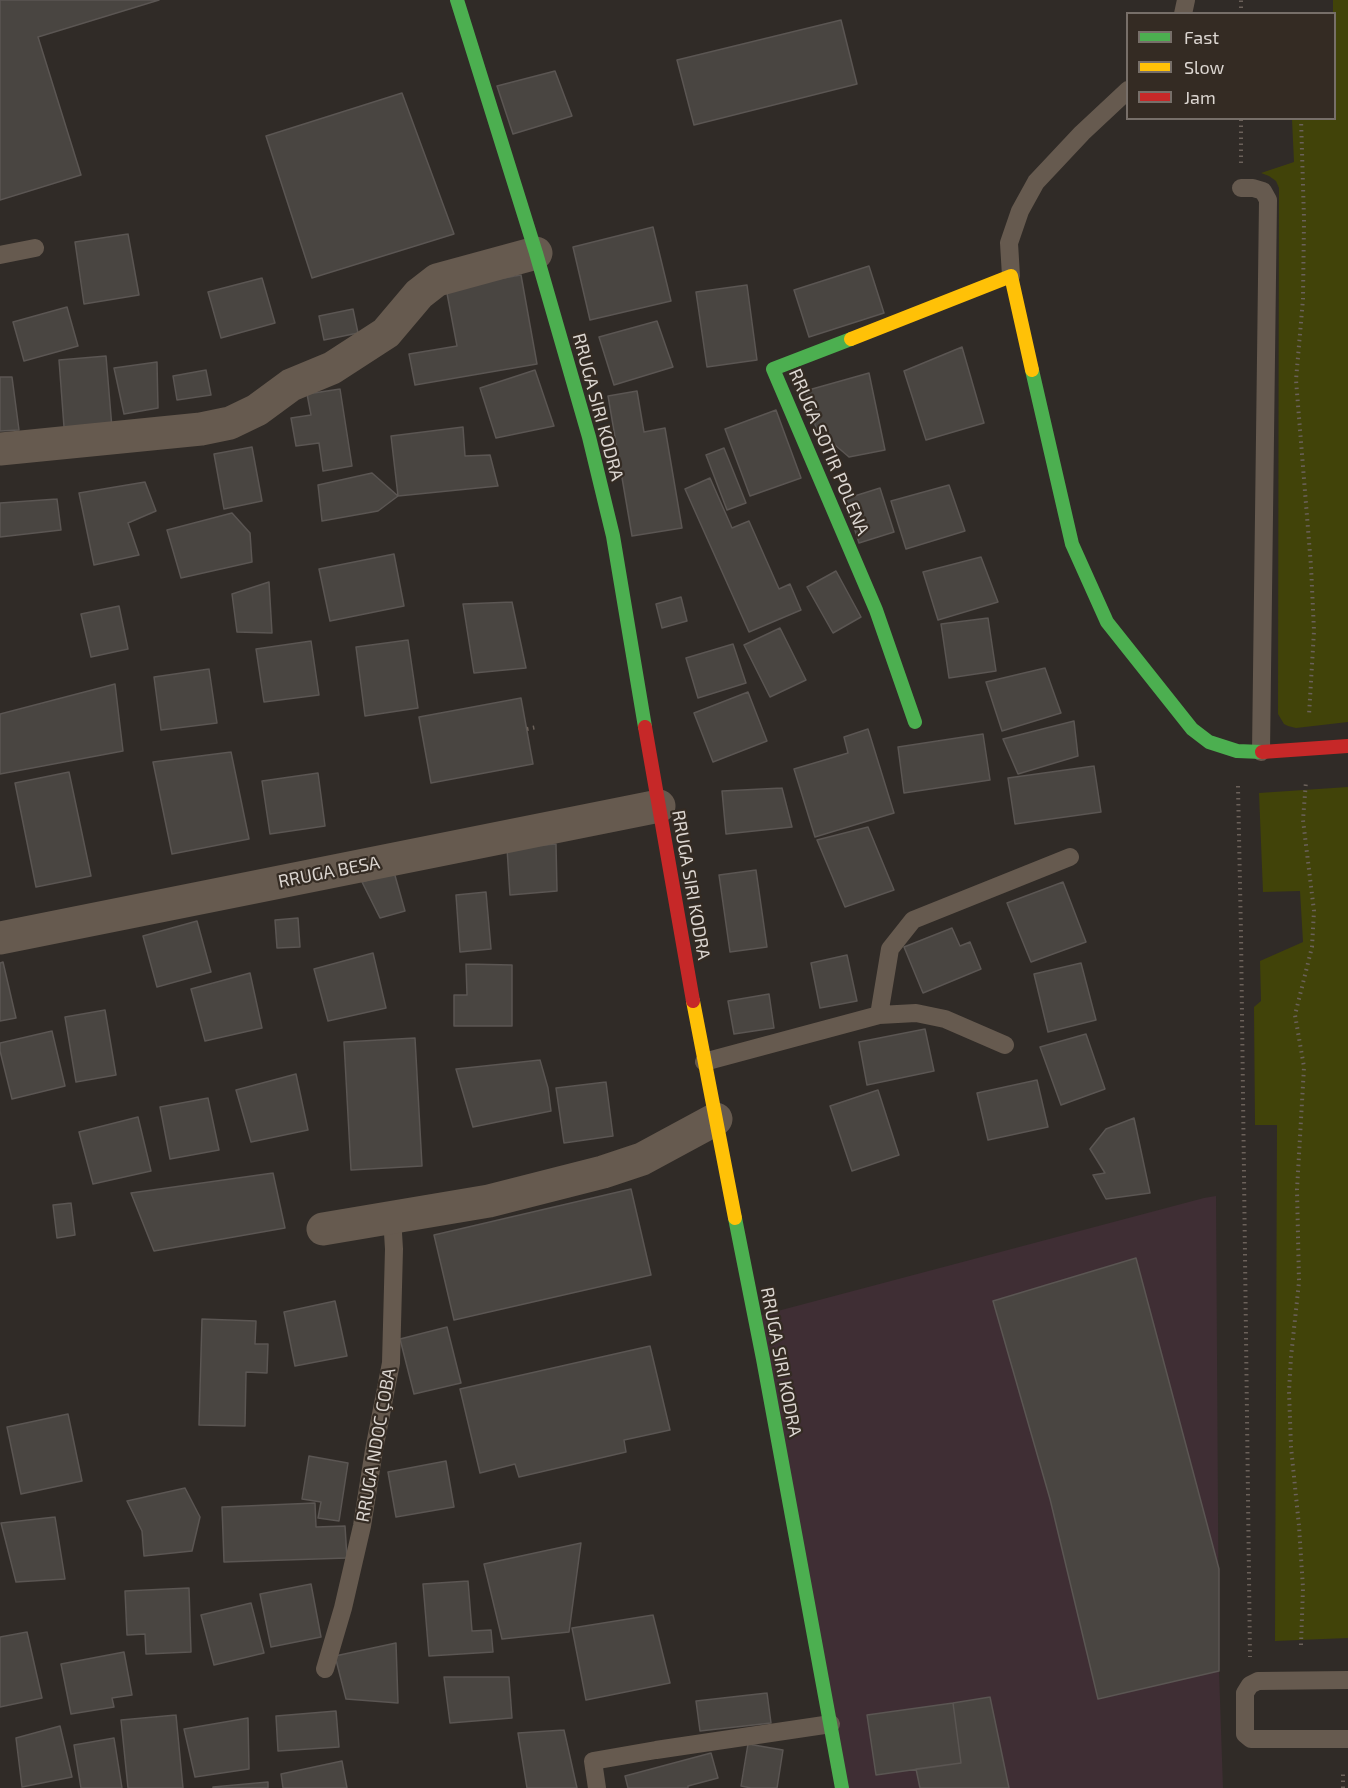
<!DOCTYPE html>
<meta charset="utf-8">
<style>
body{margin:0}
#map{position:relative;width:1348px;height:1788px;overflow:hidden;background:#302b27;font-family:"Exo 2",sans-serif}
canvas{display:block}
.legend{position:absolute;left:1126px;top:12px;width:210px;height:108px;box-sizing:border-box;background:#342b23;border:2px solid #776f69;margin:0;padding:8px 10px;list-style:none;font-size:18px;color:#dcd6d1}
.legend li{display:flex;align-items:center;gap:12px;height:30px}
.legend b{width:30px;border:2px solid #776f69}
</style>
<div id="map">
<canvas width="1348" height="1788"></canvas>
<ul class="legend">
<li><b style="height:8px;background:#4caf50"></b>Fast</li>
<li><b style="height:8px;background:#ffc107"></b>Slow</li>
<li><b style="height:8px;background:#c62828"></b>Jam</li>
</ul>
</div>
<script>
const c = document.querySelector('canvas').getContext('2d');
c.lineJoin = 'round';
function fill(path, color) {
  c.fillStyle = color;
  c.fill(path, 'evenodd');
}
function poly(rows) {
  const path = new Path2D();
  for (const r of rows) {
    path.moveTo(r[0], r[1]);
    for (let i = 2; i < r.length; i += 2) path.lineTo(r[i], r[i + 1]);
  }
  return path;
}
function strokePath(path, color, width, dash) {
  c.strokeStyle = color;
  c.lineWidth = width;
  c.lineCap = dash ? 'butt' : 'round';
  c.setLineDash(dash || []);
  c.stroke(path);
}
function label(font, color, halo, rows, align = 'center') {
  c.font = font + ' "Exo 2",sans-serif';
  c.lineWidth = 4.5;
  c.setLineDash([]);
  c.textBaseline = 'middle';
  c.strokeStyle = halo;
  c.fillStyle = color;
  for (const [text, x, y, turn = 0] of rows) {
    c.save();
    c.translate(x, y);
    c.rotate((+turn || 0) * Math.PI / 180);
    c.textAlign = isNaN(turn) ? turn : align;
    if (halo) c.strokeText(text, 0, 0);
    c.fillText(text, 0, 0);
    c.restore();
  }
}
const commercial = poly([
 [1216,1196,1219,1671,1223,1788,842,1788,755,1317,1204,1198]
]);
const green = poly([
 [1333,0,1348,0,1348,722,1296,728,1288,726,1284,724,1278,714,1279,188,1276,181,1269,176,1261,173,1294,162,1292,119,1334,118,1334,14,1333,13],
 [1348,787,1348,1638,1275,1641,1277,1125,1255,1125,1254,1007,1261,1001,1260,961,1303,942,1300,891,1263,892,1259,793]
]);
const building = poly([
 [0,0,159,0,38,37,81,175,0,200,0,0],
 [841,20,857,84,694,125,677,60,841,20],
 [555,71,572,116,513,134,497,86,555,71],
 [402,93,454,234,312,278,266,136,402,93],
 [653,227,671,301,590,320,573,247,653,227],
 [128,234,139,295,84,304,75,242,128,234],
 [869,266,884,313,809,337,794,290,869,266],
 [521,275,537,364,415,385,409,354,457,346,446,288,521,275],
 [262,278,275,323,221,338,208,292,262,278],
 [747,285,757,360,707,367,696,292,747,285],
 [67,307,78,346,24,361,13,322,67,307],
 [353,309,358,333,324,340,319,316,353,309],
 [657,321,673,367,614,385,599,337,657,321],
 [962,347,984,423,926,440,904,371,962,347],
 [106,356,112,428,64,427,59,360,106,356],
 [157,362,158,408,124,414,114,368,157,362],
 [206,370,211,395,177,400,173,376,206,370],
 [535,370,554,426,496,438,480,388,535,370],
 [869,373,885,450,849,457,828,439,820,441,805,391,869,373],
 [0,377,12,377,19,430,0,431,0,377],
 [340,389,352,466,323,471,319,443,296,446,291,418,311,415,307,394,340,389],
 [637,391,644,432,665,428,682,528,632,536,608,396,637,391],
 [776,410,801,478,750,496,725,429,776,410],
 [463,427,465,456,490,455,498,486,398,496,391,436,463,427],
 [252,447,262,501,224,509,214,454,252,447],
 [724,448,746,503,727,510,706,455,724,448],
 [372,473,398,496,378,511,322,521,318,485,372,473],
 [710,478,732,528,749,521,779,589,790,584,801,610,749,632,685,489,710,478],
 [145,482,156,511,128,523,139,555,94,565,79,493,145,482],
 [949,485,965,531,906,549,891,501,949,485],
 [880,488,894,532,859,543,845,499,880,488],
 [57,499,61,530,0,537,0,503,57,499],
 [232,513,250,533,252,562,181,578,167,530,232,513],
 [394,554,404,606,330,621,319,569,394,554],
 [981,557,998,602,938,620,923,572,981,557],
 [836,571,861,617,833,633,807,587,836,571],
 [269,582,272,633,237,632,232,594,269,582],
 [681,597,687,621,662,628,656,604,681,597],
 [512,602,526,668,474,673,463,604,512,602],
 [119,606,128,649,91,657,81,614,119,606],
 [988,618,996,671,949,678,941,624,988,618],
 [780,628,806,680,770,697,744,645,780,628],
 [408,640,418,708,365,716,356,647,408,640],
 [311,641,319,695,264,702,256,649,311,641],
 [733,644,746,683,698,698,686,658,733,644],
 [1045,668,1061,713,1002,731,986,682,1045,668],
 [209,669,217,723,161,730,154,677,209,669],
 [115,684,123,751,0,774,0,714,115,684],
 [748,692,767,741,713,762,694,713,748,692],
 [521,698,533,764,431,783,419,717,521,698],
 [1074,721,1078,756,1018,774,1003,739,1074,721],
 [868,729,894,813,815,837,794,769,848,753,844,737,868,729],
 [983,734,990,780,904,793,898,747,983,734],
 [231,752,249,839,172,854,153,762,231,752],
 [1094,766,1101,812,1015,824,1008,778,1094,766],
 [69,772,91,876,36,887,15,783,69,772],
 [318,773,325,826,270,834,262,781,318,773],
 [782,788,792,827,726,834,722,791,782,788],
 [868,827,894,890,845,907,817,840,868,827],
 [556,844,557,891,510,895,507,848,556,844],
 [756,870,767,947,730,952,719,875,756,870],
 [394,872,405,911,380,918,362,882,394,872],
 [1063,882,1086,942,1031,962,1007,903,1063,882],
 [486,892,491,949,460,952,456,895,486,892],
 [298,918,300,947,277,948,275,920,298,918],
 [197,921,211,972,157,987,143,936,197,921],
 [952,928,960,946,970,942,981,969,923,993,904,947,952,928],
 [373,953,386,1008,328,1021,314,969,373,953],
 [847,955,857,1001,820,1008,811,963,847,955],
 [3,962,16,1018,0,1021,0,963,3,962],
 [1081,963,1096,1020,1048,1032,1034,974,1081,963],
 [466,964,512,965,512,1026,454,1026,454,995,467,995,466,964],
 [250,973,262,1028,205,1041,191,989,250,973],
 [769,994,774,1028,734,1034,728,1001,769,994],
 [105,1010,116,1075,76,1082,65,1017,105,1010],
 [925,1029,934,1071,867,1085,859,1042,925,1029],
 [52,1031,65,1086,12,1099,0,1051,0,1043,52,1031],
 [1086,1034,1105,1089,1061,1105,1040,1047,1086,1034],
 [415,1038,422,1166,351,1170,344,1042,415,1038],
 [540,1060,548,1088,551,1111,473,1127,456,1069,540,1060],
 [296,1074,308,1130,251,1142,236,1090,296,1074],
 [1037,1080,1048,1127,988,1140,977,1093,1037,1080],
 [606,1082,613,1136,564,1143,556,1088,606,1082],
 [878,1090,899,1155,852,1171,830,1106,878,1090],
 [208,1098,219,1150,170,1159,160,1107,208,1098],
 [138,1117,151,1171,93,1184,79,1132,138,1117],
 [1134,1118,1150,1193,1106,1199,1093,1175,1105,1173,1090,1149,1106,1129,1134,1118],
 [273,1173,285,1228,154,1251,131,1193,273,1173],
 [631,1189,651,1275,454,1320,434,1235,631,1189],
 [71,1203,75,1235,57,1238,53,1205,71,1203],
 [1136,1258,1219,1569,1219,1671,1098,1699,1050,1499,993,1301,1136,1258],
 [335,1301,347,1356,295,1366,284,1312,335,1301],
 [202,1319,256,1321,255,1344,268,1344,267,1373,246,1372,245,1426,199,1425,202,1319],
 [447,1327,461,1383,414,1394,400,1339,447,1327],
 [650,1346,670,1430,624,1440,626,1452,519,1477,515,1464,480,1473,460,1389,650,1346],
 [68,1414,82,1481,21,1494,7,1427,68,1414],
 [309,1456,348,1463,339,1521,318,1518,321,1502,302,1499,309,1456],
 [446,1461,454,1507,396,1517,388,1472,446,1461],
 [185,1488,200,1517,192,1551,144,1556,142,1531,127,1501,185,1488],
 [315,1503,316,1527,345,1526,347,1558,224,1562,222,1507,315,1503],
 [55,1517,65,1579,16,1582,1,1523,55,1517],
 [581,1543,569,1632,502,1639,484,1564,581,1543],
 [468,1581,472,1631,491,1630,493,1652,429,1656,423,1584,468,1581],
 [311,1584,321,1637,271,1647,260,1594,311,1584],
 [189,1588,191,1652,146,1654,145,1634,127,1635,125,1591,189,1588],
 [251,1603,264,1653,214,1665,201,1615,251,1603],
 [653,1615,670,1683,586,1700,572,1628,653,1615],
 [27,1632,42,1698,0,1707,0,1637,27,1632],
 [396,1643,398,1703,346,1699,335,1656,396,1643],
 [124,1652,132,1695,112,1698,114,1707,71,1714,61,1664,124,1652],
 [444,1677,509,1677,512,1718,450,1723,444,1677],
 [767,1693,771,1723,700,1731,696,1701,767,1693],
 [990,1697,1009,1788,920,1788,916,1769,961,1763,953,1703,990,1697],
 [953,1703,961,1763,876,1775,867,1715,953,1703],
 [336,1711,339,1747,278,1751,276,1716,336,1711],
 [176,1715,183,1788,128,1788,121,1720,176,1715],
 [248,1718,249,1769,195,1777,184,1729,248,1718],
 [60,1726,72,1777,22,1787,16,1738,60,1726],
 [564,1730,577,1788,527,1788,518,1733,564,1730],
 [114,1738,122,1788,81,1788,74,1745,114,1738],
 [748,1744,783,1750,777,1788,751,1788,741,1786,748,1744],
 [711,1753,718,1778,688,1786,688,1788,628,1788,625,1776,711,1753],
 [342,1761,347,1788,283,1788,281,1774,342,1761],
 [268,1782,268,1788,213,1788,213,1787,268,1782]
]);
const path = poly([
 [1241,14,1241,0],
 [1301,118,1304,219,1303,299,1296,380,1311,566,1314,631,1309,715],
 [1241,163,1241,118],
 [527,729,537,727],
 [1238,786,1241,934,1250,1657],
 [1301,1645,1303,1588,1299,1526,1291,1447,1289,1391,1291,1357,1299,1282,1297,1190,1304,1067,1295,1015,1312,947,1314,911,1303,820,1306,781],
 [1343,1788,1343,1771]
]);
const lane = poly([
 [1183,14,1186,0],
 [1241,188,1253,188,1263,191,1268,200,1261,752],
 [0,255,35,248],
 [1011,276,1009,243,1020,211,1036,182,1082,133,1128,90],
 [879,1015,890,949,913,920,1070,857],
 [704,1062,879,1015,916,1013,945,1019,1005,1045],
 [325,1669,343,1608,362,1526,374,1450,391,1363,394,1249,392,1217],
 [1348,1680,1258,1681,1250,1685,1245,1693,1245,1734,1251,1739,1348,1739],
 [597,1788,593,1761,656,1750,831,1724]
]);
const street = poly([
 [0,449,201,429,230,423,257,410,291,385,332,368,386,333,419,294,437,280,536,253],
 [0,938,659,806],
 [323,1229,489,1201,603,1172,642,1159,716,1119]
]);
const fast = poly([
 [457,0,536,253,589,437,613,536,645,727],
 [851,339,773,369,876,610,915,722],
 [1032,370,1072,544,1107,622,1192,729,1209,742,1237,751,1262,752],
 [735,1218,763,1359,842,1788]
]);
const slow = poly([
 [851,339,1011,276,1032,370],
 [693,1001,735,1218]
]);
const jam = poly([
 [645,727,693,1001],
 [1262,752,1348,746]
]);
const streetNames = [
 ["RRUGA SIRI KODRA",598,407,75],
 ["RRUGA SOTIR POLENA",829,452,67],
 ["RRUGA BESA",329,872,-11],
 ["RRUGA SIRI KODRA",691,885,80],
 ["RRUGA SIRI KODRA",781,1362,79],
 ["RRUGA NDOC ÇOBA",376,1445,-80]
];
fill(commercial, '#3f2e34');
fill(green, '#414309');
fill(building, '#494541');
strokePath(building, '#5b5653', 1.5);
strokePath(path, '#6b615a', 4, [1.5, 4.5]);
strokePath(lane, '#665a4f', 18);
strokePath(street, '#665a4f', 33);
strokePath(fast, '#4caf50', 14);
strokePath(slow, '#ffc107', 14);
strokePath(jam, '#c62828', 14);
label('18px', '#dcd6d1', '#342b23', streetNames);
</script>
